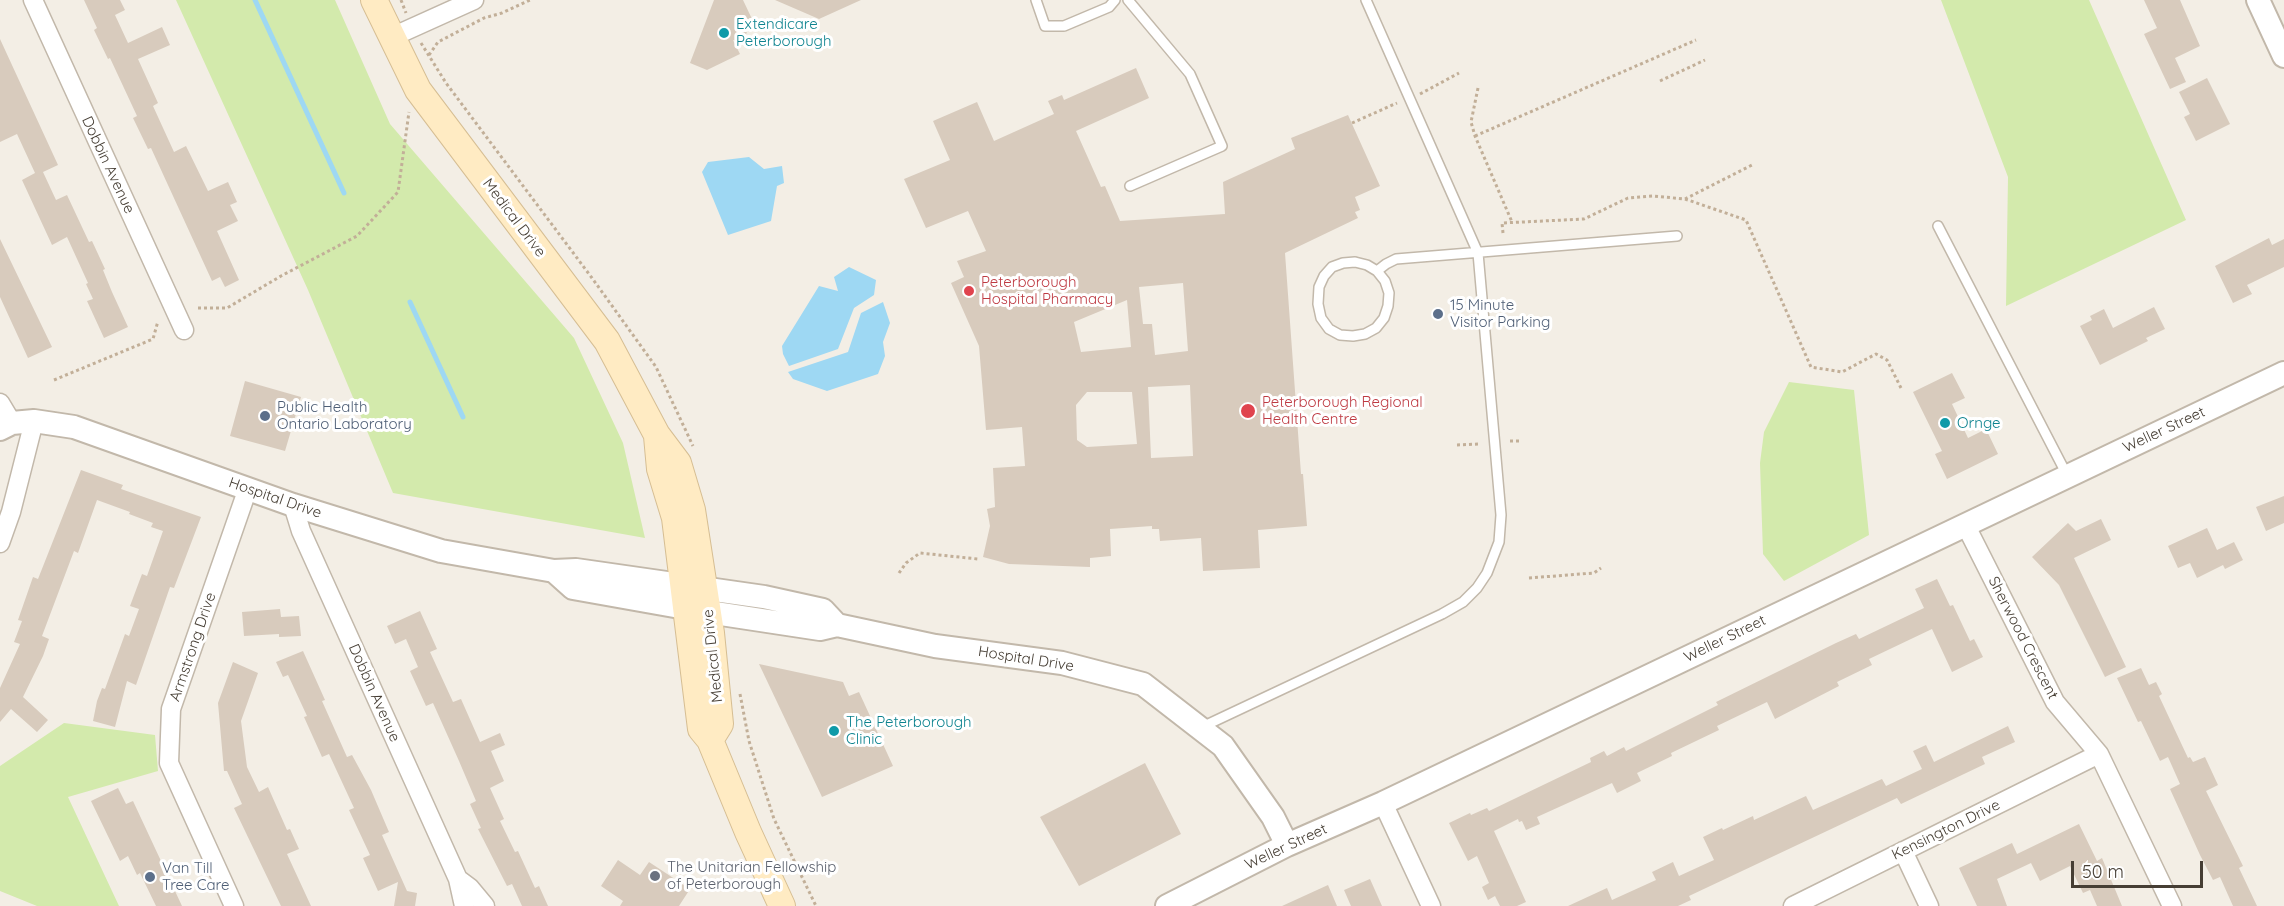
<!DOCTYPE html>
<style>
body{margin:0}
#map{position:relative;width:2284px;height:906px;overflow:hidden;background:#f3eee5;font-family:Quicksand,sans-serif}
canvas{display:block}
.scale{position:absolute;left:2071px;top:861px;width:132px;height:27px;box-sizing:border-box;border:3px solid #463e34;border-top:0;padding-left:8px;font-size:18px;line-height:21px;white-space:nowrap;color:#463e34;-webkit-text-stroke:4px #fff;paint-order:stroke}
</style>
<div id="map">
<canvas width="2284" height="906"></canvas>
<div class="scale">50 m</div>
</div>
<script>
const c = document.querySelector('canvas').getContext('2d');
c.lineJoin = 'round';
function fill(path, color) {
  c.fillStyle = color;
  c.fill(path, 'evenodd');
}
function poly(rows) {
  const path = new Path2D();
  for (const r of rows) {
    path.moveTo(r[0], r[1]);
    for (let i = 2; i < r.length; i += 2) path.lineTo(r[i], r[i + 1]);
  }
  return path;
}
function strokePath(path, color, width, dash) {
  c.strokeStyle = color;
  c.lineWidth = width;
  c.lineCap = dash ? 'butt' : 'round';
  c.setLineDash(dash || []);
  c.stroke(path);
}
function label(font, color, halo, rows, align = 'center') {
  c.font = font + ' Quicksand,sans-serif';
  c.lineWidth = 6;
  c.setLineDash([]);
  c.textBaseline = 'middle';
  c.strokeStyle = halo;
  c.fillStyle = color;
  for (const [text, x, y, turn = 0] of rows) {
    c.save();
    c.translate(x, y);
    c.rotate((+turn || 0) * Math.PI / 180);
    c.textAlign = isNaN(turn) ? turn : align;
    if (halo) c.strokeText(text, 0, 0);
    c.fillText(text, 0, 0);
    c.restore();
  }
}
const green = poly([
 [176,0,335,0,390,124,574,338,623,443,645,538,393,493,308,290],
 [1941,0,2089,0,2186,220,2006,306,2008,177],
 [1789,382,1854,390,1869,535,1784,581,1763,554,1760,463,1764,432],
 [64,723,155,735,158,771,68,797,119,906,37,906,0,891,0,766]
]);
const water = poly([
 [749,157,764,169,782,166,784,183,777,186,771,221,728,235,702,172,708,162],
 [849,267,876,280,874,295,854,308,838,349,789,366,783,354,782,346,819,286,838,291,834,277],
 [883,302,890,323,883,342,885,356,878,374,827,391,793,379,788,372,848,352,861,313]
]);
const stream = poly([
 [255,0,344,193],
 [410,302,463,417]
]);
const building = poly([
 [84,0,120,0,125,10,115,15,128,43,162,27,170,45,138,59,158,103,153,106,174,152,186,146,208,191,228,182,237,202,230,205,238,221,217,231,239,280,225,287,220,277,212,281,151,148,148,149,133,118,137,116,110,58,108,59,94,30,97,28],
 [714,0,743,0,752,19,748,21,750,24,745,37,737,41,733,40,740,54,707,70,690,63],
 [775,0,861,0,819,19],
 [2144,0,2180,0,2200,46,2175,58,2186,82,2170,89,2144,34,2157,28],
 [0,39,58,165,43,172,56,200,67,195,89,242,92,241,105,269,103,270,112,292,128,327,104,338,87,301,93,299,86,284,88,283,67,237,52,245,22,180,35,173,17,134,0,142],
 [1136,68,1149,98,1076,131,1101,187,1105,186,1120,221,1225,214,1223,182,1295,149,1291,138,1348,115,1380,186,1355,197,1360,210,1355,212,1358,218,1285,253,1301,474,1303,474,1307,526,1258,530,1260,568,1203,571,1201,538,1160,541,1159,529,1152,529,1152,526,1110,529,1111,556,1090,558,1090,567,1009,564,983,557,990,526,987,509,995,507,993,468,1025,466,1022,427,986,430,979,346,951,283,964,277,957,261,986,251,968,211,926,228,904,179,950,160,933,121,977,102,994,141,1054,114,1048,101,1062,95,1064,100],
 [1183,283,1188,351,1155,355,1152,324,1143,324,1139,287],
 [1127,300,1131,347,1081,352,1074,322],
 [1190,385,1193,456,1151,458,1148,387],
 [1087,392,1132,392,1137,444,1087,447,1077,440,1076,405],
 [2207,78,2230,124,2196,141,2184,117,2190,114,2179,92],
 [2269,238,2272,245,2284,239,2284,267,2247,285,2252,294,2233,303,2215,266],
 [0,239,52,347,28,358,0,297],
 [2154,307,2165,329,2146,338,2148,341,2100,365,2080,326,2092,320,2090,316,2104,309,2113,328],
 [1952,373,1965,398,1952,404,1968,438,1986,429,1998,454,1947,479,1935,454,1942,451,1913,392],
 [245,381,301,397,285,451,230,436],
 [81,470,123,485,121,489,201,517,174,588,170,587,136,685,127,681,115,727,93,721,97,701,102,688,105,689,125,634,129,636,139,609,130,606,142,574,147,576,163,531,151,527,153,523,129,514,130,512,97,500,78,553,74,551,42,636,49,639,43,656,23,697,48,720,37,732,11,709,0,722,0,688,20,644,14,642,22,621,18,620,33,577,38,579],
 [2284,496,2284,523,2266,531,2256,507],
 [2101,519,2111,540,2074,558,2126,667,2105,677,2059,585,2032,557,2068,523,2076,531],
 [2207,528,2217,550,2234,542,2243,560,2225,569,2223,565,2197,578,2190,563,2178,568,2168,546],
 [1937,579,1950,606,1953,605,1970,641,1974,639,1983,657,1952,672,1932,629,1869,659,1872,665,1837,682,1839,686,1775,719,1767,702,1717,726,1719,730,1671,753,1672,756,1637,773,1641,781,1617,793,1612,783,1537,817,1540,824,1526,830,1522,821,1519,822,1518,819,1494,831,1526,902,1517,906,1500,906,1495,896,1488,900,1482,887,1489,883,1477,856,1468,861,1449,823,1470,813,1471,815,1487,808,1489,811,1591,762,1590,758,1604,751,1607,756,1624,747,1626,751,1718,705,1716,702,1836,643,1856,634,1859,639,1924,608,1915,589],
 [280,609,281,617,299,616,301,636,279,637,279,634,244,636,242,612],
 [420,611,437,649,430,652,453,702,461,699,480,742,500,733,505,745,491,751,504,781,490,788,504,819,500,821,515,852,518,851,535,888,539,886,548,906,522,906,512,884,507,886,478,829,481,828,470,804,476,801,459,761,433,703,426,706,410,671,418,667,406,639,395,644,387,626],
 [303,651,325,700,322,701,347,757,352,755,371,790,389,832,382,835,407,891,417,893,415,906,394,906,398,882,378,891,363,858,370,855,349,810,354,808,329,754,322,757,304,717,307,716,288,675,283,677,276,662],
 [233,662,258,673,241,721,247,767,259,792,268,787,287,830,290,829,299,849,287,854,311,906,281,906,234,808,242,804,227,771,224,771,218,703],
 [759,664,843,682,849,696,859,692,893,766,822,797],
 [2141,668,2149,685,2156,682,2162,694,2159,696,2188,758,2190,757,2193,762,2205,757,2218,785,2206,791,2243,866,2239,868,2257,906,2233,906,2220,877,2213,880,2200,855,2170,789,2180,784,2168,757,2160,761,2141,721,2138,722,2117,678],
 [2008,726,2015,742,1982,757,1985,764,1901,804,1897,798,1689,896,1691,900,1678,906,1568,906,1607,888,1612,900,1656,880,1652,872,1673,862,1679,876,1714,860,1703,837,1722,828,1723,830,1753,816,1754,820,1806,796,1813,810,1882,779,1886,786,1922,769,1913,751,1926,745,1934,762],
 [1145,763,1181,834,1079,886,1040,817],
 [118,788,126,804,133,801,182,906,156,906,140,873,137,875,128,856,120,861,91,801],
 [2079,824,2097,861,2102,858,2122,906,2097,906,2090,890,2083,893,2070,866,2040,881,2031,863,1997,879,2007,906,1977,906,1959,868,2012,843,2017,854],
 [618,860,640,875,649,862,690,889,679,906,620,906,623,901,601,886],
 [1370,879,1382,906,1351,906,1344,890],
 [1328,885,1337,906,1282,906]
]);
const path = poly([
 [401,0,406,13],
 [421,43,446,83,592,278,656,367,693,446],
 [429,55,438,42,484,18,502,13,530,0],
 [1660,81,1705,60],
 [1478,88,1471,122,1475,136,1512,222],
 [1420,94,1459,73],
 [1352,123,1397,103],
 [1475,136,1696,40],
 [1685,199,1746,220,1811,367,1842,372,1876,354,1887,360,1901,388],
 [1503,233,1502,223,1584,219,1628,198,1653,196,1685,199,1752,165],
 [198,308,227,308,281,276,357,236,398,192,409,112],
 [54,380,153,339,158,321],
 [1510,441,1520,441],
 [1457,445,1480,444],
 [899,573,906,563,920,553,978,559],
 [1529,578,1594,573,1601,568],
 [740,694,749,741,774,819,816,906]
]);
const service = poly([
 [1036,0,1045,26,1064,26,1109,7,1115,0],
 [1128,0,1190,74,1222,146,1130,186],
 [1938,226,2067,475],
 [1355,262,1367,265,1377,271,1385,281,1389,293,1388,306,1384,318,1376,328,1365,334,1353,336,1340,335,1329,329,1321,318,1318,304,1319,287,1324,276,1332,267,1343,263,1355,262],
 [1377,271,1386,264,1396,259,1677,236],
 [1202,727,1442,614,1463,602,1477,588,1487,573,1499,542,1501,515,1478,253,1366,0]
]);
const minor = poly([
 [33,0,184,330],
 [392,37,474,0],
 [0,403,12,423],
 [293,505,301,531,458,879,464,906],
 [1965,524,2055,702,2099,754,2172,906],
 [0,543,11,512,34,421],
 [1383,803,1431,906],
 [1903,851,1929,906],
 [458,879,470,888,485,906],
 [234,906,169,763,171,709,248,488],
 [1793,906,2099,754]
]);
const tertiary = poly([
 [2258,0,2284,56],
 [0,429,12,423,34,421,74,427,293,505,441,551,554,571,576,570,764,597,823,610,837,625],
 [554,571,573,588,708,612,820,629,837,625,935,646,1062,663,1143,684,1223,746,1273,817,1287,845],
 [1167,906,1287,845,1383,803,2284,373]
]);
const secondary = poly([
 [374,0,418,90,607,341,657,435,678,463,692,510,711,633,720,724,710,740],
 [657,436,660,469,675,518,701,729,710,740,748,832,782,906]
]);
const markers = [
 [724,33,6,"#0f9aa8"],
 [969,291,6,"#e0444e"],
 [1438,314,6,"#5c6f8a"],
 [1248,411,8,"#e0444e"],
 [265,416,6,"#5c6f8a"],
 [1945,423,6,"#0f9aa8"],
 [834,731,6,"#0f9aa8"],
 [655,876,6,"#6b7280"],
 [150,877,6,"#5c6f8a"]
];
const cultureNames = [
 ["Extendicare",736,24],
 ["Peterborough",736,41],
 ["Ornge",1957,423],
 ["The Peterborough",846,722],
 ["Clinic",846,739]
];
const streetNames = [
 ["Dobbin Avenue",108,165,65],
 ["Medical Drive",514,218,53],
 ["Weller Street",2164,430,-25],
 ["Hospital Drive",275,498,19],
 ["Sherwood Crescent",2023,638,63],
 ["Weller Street",1725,639,-26],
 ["Armstrong Drive",193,647,-71],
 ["Medical Drive",713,656,-96],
 ["Hospital Drive",1026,659,9],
 ["Dobbin Avenue",374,693,66],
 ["Kensington Drive",1946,830,-26],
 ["Weller Street",1286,847,-25]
];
const healthNames = [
 ["Peterborough",981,282],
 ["Hospital Pharmacy",981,299],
 ["Peterborough Regional",1262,402],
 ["Health Centre",1262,419]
];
const serviceNames = [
 ["15 Minute",1450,305],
 ["Visitor Parking",1450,322],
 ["Public Health",277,407],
 ["Ontario Laboratory",277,424],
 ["Van Till",162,868],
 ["Tree Care",162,885]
];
const worshipNames = [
 ["The Unitarian Fellowship",667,867],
 ["of Peterborough",667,884]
];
fill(green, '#d3eaac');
fill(water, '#9ed8f3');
strokePath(stream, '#9ed8f3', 5);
fill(building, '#d8cbbd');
strokePath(service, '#c2b8aa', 12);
strokePath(minor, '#c2b8aa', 21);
strokePath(tertiary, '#c2b8aa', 26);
strokePath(secondary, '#d6be93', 28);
strokePath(path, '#c2af98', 3, [3, 3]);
strokePath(service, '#fff', 9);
strokePath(minor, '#fff', 18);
strokePath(tertiary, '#fff', 22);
strokePath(secondary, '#ffebc3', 26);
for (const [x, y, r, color] of markers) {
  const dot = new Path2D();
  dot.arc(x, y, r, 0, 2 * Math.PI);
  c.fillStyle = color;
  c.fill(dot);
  strokePath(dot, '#fff', 2);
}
label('15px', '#0d838f', '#fff', cultureNames, 'left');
label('15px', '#463e34', '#fff', streetNames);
label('15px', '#be3a42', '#fff', healthNames, 'left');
label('15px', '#4e5e75', '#fff', serviceNames, 'left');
label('15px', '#5b616d', '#fff', worshipNames, 'left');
</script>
